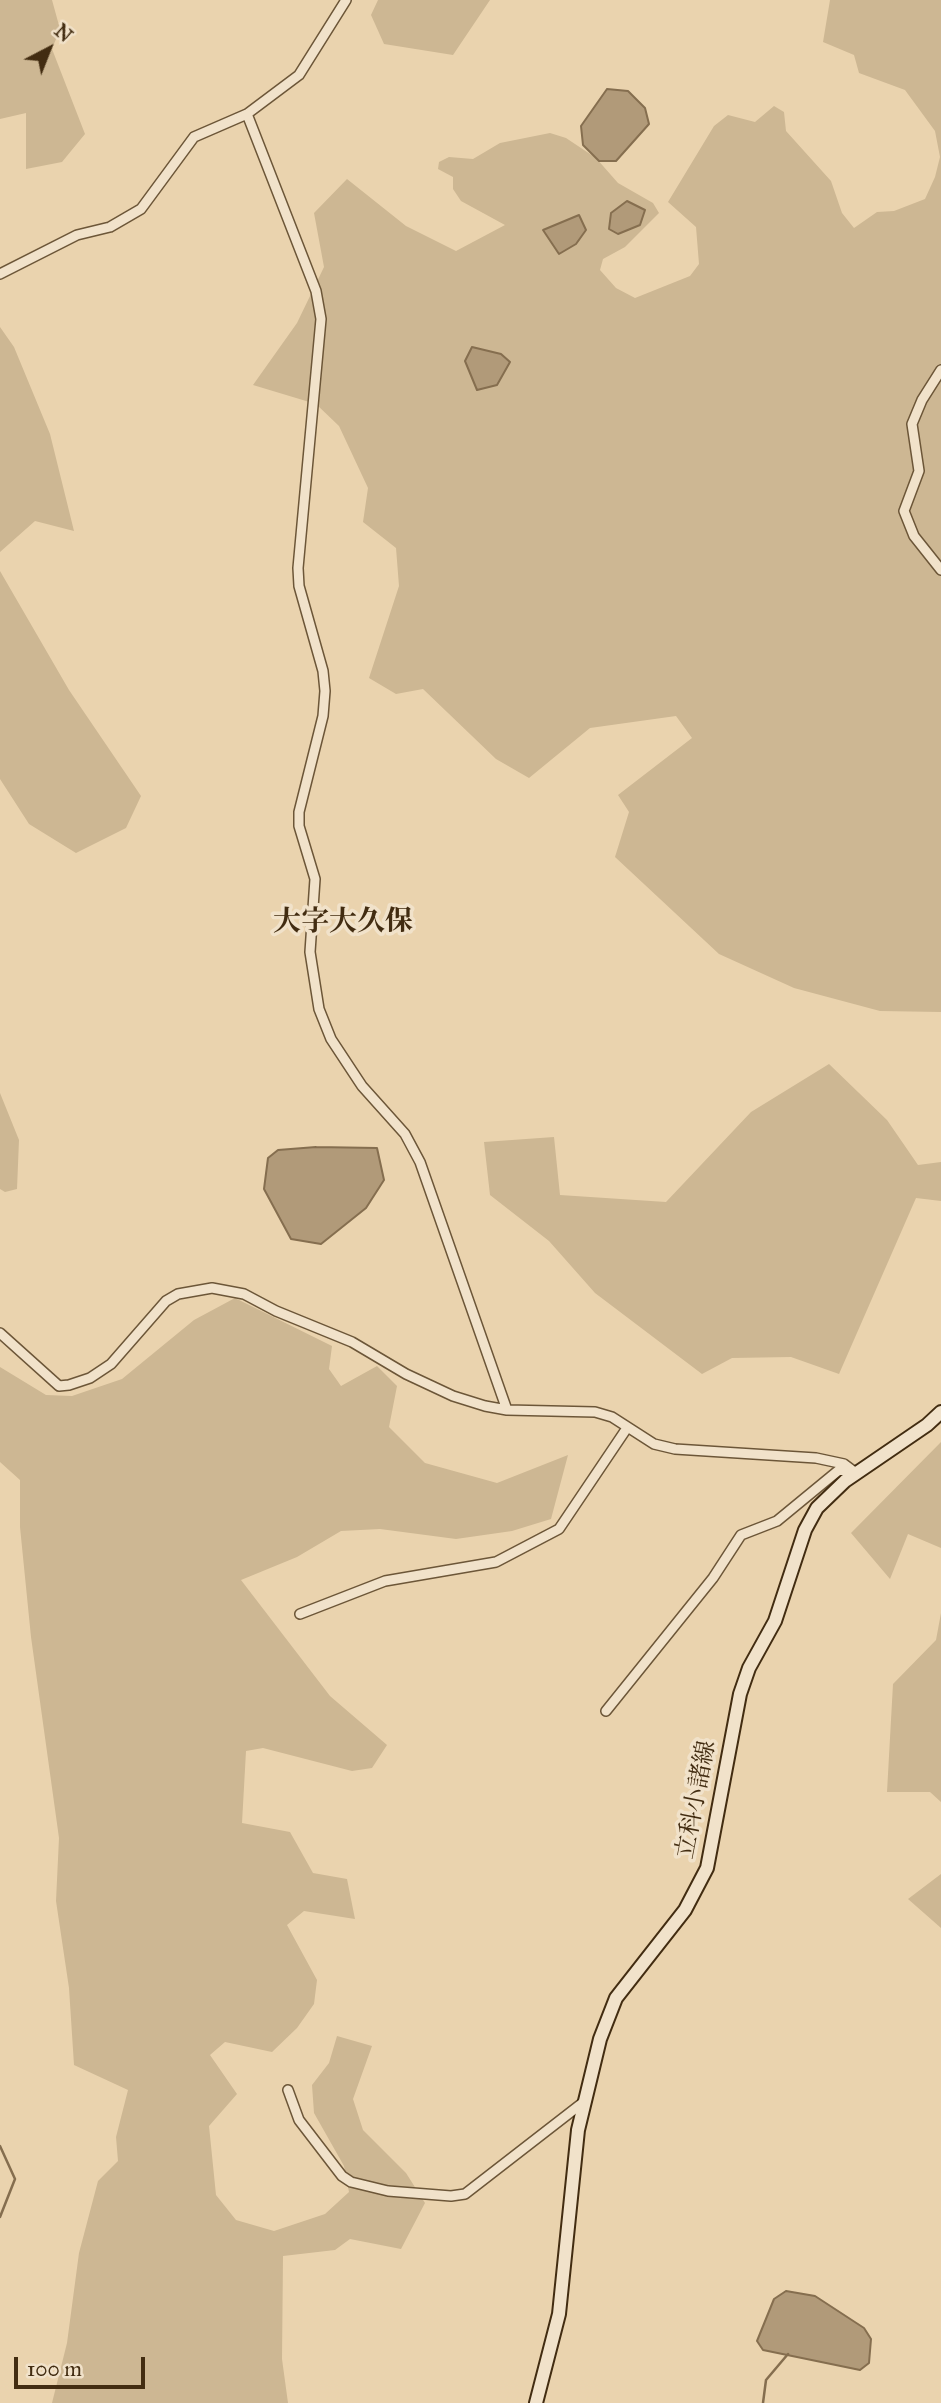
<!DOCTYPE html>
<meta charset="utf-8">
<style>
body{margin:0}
#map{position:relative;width:941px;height:2403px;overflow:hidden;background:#ead3ae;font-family:"IM FELL Great Primer",serif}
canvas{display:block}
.north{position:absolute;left:14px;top:14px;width:70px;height:70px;-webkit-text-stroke:5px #f1e2ca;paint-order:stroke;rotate:42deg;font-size:19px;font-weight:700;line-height:28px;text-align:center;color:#422c11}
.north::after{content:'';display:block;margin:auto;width:24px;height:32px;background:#422c11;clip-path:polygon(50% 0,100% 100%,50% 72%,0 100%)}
.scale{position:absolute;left:14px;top:2357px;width:131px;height:32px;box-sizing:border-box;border:4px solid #422c11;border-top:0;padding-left:9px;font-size:21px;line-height:24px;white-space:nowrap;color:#422c11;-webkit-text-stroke:5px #f1e2ca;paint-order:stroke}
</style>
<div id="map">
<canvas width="941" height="2403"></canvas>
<div class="north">N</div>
<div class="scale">100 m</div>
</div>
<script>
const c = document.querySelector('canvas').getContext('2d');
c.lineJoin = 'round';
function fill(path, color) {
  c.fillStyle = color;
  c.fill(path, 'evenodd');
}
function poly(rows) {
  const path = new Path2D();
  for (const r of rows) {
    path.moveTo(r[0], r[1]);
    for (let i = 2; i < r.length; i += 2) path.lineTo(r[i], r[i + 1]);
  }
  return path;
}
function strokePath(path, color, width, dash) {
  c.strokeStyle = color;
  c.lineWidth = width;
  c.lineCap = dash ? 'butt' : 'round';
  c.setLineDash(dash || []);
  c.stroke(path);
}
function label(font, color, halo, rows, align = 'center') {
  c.font = font + ' "IM FELL Great Primer","Noto Serif JP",serif';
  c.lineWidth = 7;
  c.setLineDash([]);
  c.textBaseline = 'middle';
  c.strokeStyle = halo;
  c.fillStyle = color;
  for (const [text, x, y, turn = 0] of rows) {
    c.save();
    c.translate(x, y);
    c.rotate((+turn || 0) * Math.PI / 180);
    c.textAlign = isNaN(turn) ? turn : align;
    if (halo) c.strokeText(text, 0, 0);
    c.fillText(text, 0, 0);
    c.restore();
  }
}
const green = poly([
 [0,0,52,0,60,29,52,49,85,134,62,162,26,169,26,113,0,119],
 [378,0,490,0,453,55,384,44,371,15],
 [830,0,941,0,941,1012,880,1011,794,988,719,954,615,857,629,812,618,795,692,738,676,716,590,728,529,778,496,759,423,689,396,694,369,678,399,586,396,548,363,522,368,488,339,426,316,404,253,385,297,323,324,267,314,213,347,179,406,226,456,251,505,225,461,201,453,189,453,177,438,169,439,162,449,157,473,159,500,143,550,133,566,138,596,158,618,183,653,203,659,213,625,247,603,259,600,270,616,288,635,298,690,276,699,264,696,227,668,202,714,126,728,115,755,122,774,106,784,112,786,131,831,181,842,213,854,228,877,212,894,211,925,199,935,177,940,157,935,131,905,90,859,73,854,55,823,42],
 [0,327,14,347,50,434,74,531,35,521,0,552],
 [0,571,69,690,141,796,126,828,76,853,29,824,0,779],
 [829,1064,887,1120,918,1165,941,1162,941,1201,916,1198,839,1374,791,1357,732,1358,702,1374,595,1293,549,1241,490,1195,484,1142,554,1137,560,1195,666,1202,751,1112],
 [0,1093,19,1140,17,1189,5,1192,0,1189],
 [235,1298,332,1346,329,1369,341,1386,377,1366,397,1386,389,1427,425,1463,497,1483,568,1455,551,1519,512,1531,456,1539,380,1529,341,1531,297,1557,241,1580,330,1696,387,1745,372,1768,352,1771,263,1748,246,1751,242,1823,290,1832,313,1873,347,1879,355,1919,304,1911,287,1925,317,1980,314,2004,297,2028,272,2052,225,2042,210,2055,237,2094,209,2126,216,2195,236,2220,274,2231,325,2214,349,2192,344,2166,314,2113,312,2085,329,2063,337,2036,372,2046,353,2099,363,2130,406,2173,425,2203,401,2249,350,2239,335,2250,283,2256,282,2359,288,2403,52,2403,67,2343,79,2253,98,2181,118,2161,116,2137,128,2090,74,2065,69,1988,56,1901,59,1838,31,1637,20,1527,20,1480,0,1462,0,1367,46,1395,72,1396,122,1379,194,1320],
 [941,1442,941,1548,908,1534,890,1579,851,1533],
 [941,1613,941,1802,930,1792,887,1792,893,1684,936,1640],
 [941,1874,941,1928,908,1899]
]);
const water = poly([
 [607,89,628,91,645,108,649,124,616,161,599,161,583,145,581,126,607,89],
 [627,201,645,210,640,225,618,234,609,229,611,213,627,201],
 [579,215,586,230,576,244,559,254,543,230,579,215],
 [472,347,501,354,510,362,497,385,477,390,465,361,472,347],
 [316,1147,377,1148,384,1180,366,1208,321,1244,291,1239,264,1189,268,1158,278,1150,316,1147],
 [786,2291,815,2296,864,2328,871,2339,869,2363,860,2370,763,2350,757,2341,774,2299,786,2291]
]);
const stream = poly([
 [0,2146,15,2179,0,2217],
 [763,2403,766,2380,788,2354]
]);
const street = poly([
 [346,0,299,75,247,114,316,291,321,319,298,568,299,586,323,671,325,691,323,716,299,812,299,826,315,879,310,952,319,1009,331,1039,362,1086,405,1134,420,1162,507,1410],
 [0,274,77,235,110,227,141,209,194,137,247,114],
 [941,370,922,400,912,424,919,471,904,511,914,536,941,570],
 [0,1333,59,1386,69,1385,90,1378,111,1364,166,1301,178,1294,212,1288,244,1294,276,1311,352,1342,406,1374,453,1396,485,1406,507,1410,595,1412,612,1417,654,1444,675,1449,816,1458,844,1464,856,1473],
 [300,1614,385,1581,496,1562,559,1529,627,1428],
 [606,1711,713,1578,741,1535,777,1521,839,1470,851,1472],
 [288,2090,299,2120,342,2176,351,2182,388,2191,451,2196,465,2194,585,2101]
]);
const secondary = poly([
 [536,2403,559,2314,578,2130,600,2039,616,1998,685,1910,707,1868,740,1694,749,1668,775,1621,805,1530,817,1508,845,1481,927,1425,941,1412]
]);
const streetNames = [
 ["立科小諸線",697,1800,-79]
];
const quarterNames = [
 ["大字大久保",343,923]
];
fill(green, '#cdb793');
fill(water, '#b19a79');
strokePath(water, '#856e4f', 2);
strokePath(stream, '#856e4f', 2.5);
strokePath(street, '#6c5638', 12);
strokePath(secondary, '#422c11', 16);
strokePath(street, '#f1e2ca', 9);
strokePath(secondary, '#f1e2ca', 12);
label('24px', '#422c11', '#f1e2ca', streetNames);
label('bold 28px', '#422c11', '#f1e2ca', quarterNames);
</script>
